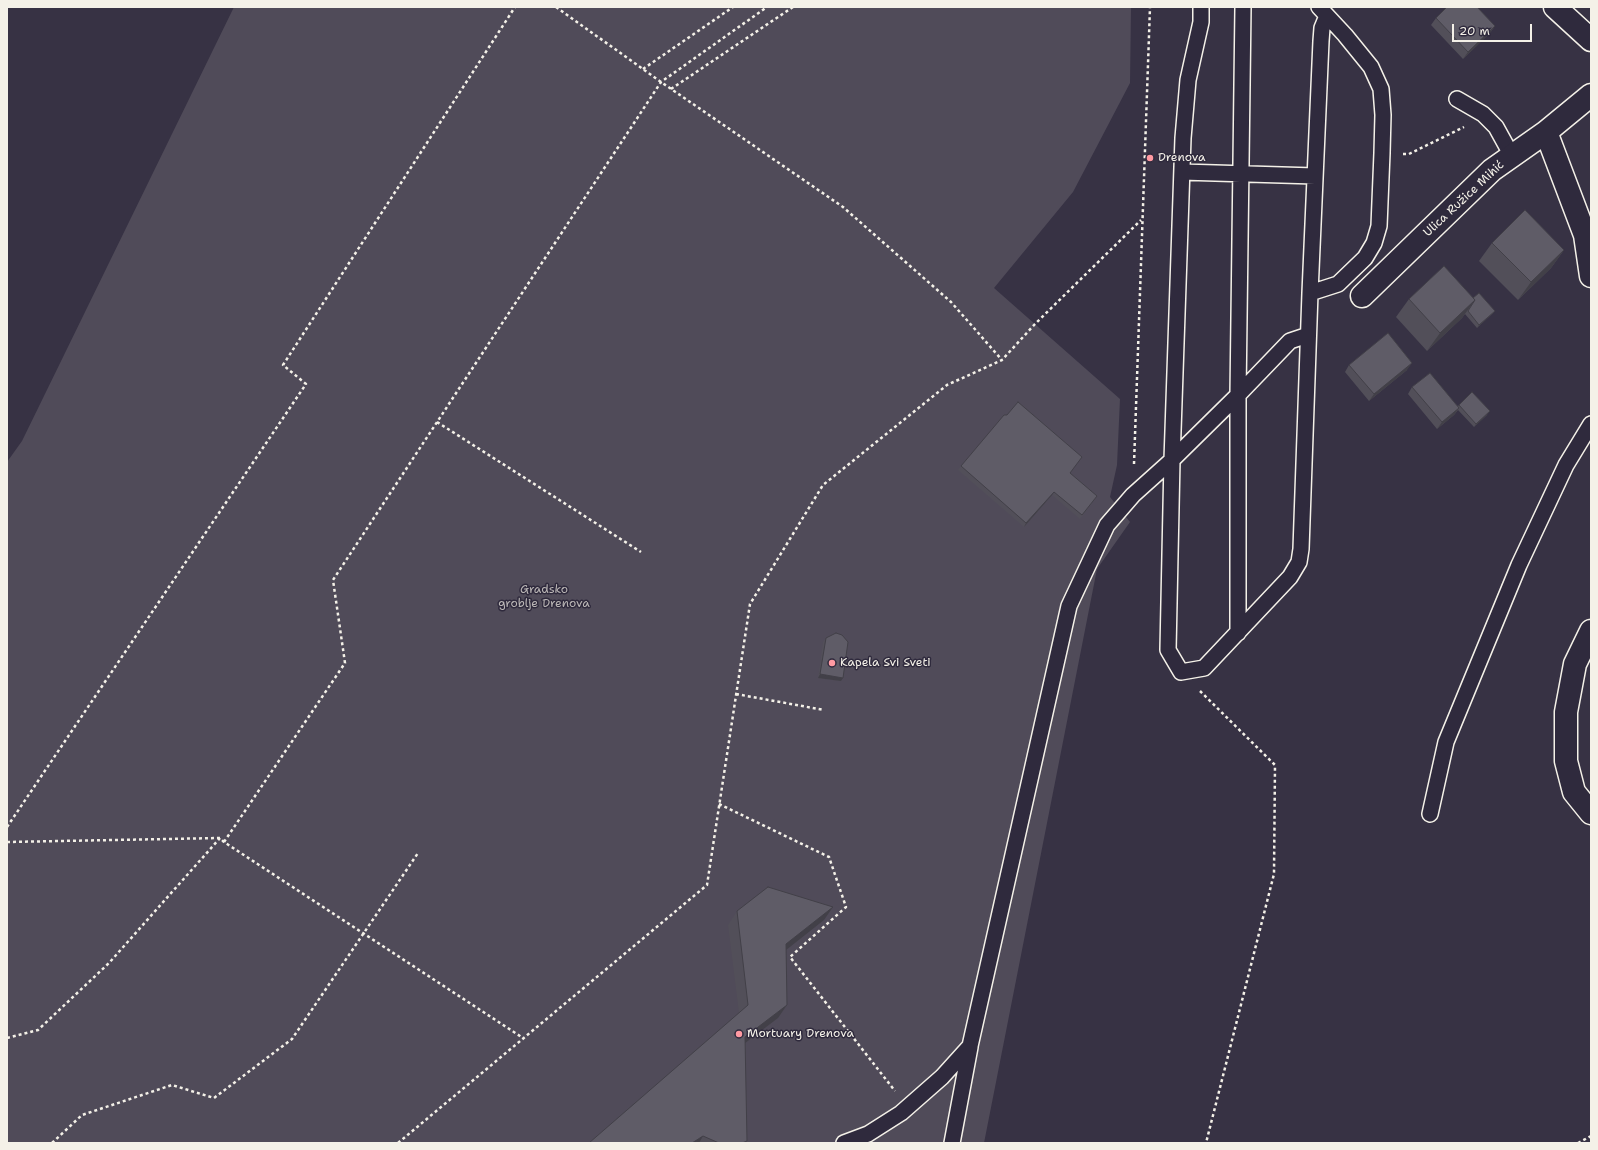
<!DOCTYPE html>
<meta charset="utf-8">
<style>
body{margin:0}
#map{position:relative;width:1598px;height:1150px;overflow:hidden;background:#373244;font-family:"Shantell Sans",sans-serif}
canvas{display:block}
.frame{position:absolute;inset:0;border:8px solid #f4f1e8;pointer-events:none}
.scale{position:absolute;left:1452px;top:24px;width:80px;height:18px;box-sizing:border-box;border:2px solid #f4f1e8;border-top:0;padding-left:5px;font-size:12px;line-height:14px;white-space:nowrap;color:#f4f1e8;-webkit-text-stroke:3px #2f2a3d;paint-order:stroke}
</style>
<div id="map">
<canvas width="1598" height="1150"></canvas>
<div class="frame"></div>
<div class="scale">20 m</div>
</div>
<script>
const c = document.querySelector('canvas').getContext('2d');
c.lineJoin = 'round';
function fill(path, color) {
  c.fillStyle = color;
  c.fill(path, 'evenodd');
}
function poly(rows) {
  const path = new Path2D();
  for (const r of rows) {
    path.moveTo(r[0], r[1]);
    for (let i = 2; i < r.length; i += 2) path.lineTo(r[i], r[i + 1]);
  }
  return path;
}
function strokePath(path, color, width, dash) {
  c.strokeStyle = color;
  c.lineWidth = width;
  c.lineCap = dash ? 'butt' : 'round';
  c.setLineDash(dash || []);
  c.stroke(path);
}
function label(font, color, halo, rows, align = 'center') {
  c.font = font + ' "Shantell Sans",sans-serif';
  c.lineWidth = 3;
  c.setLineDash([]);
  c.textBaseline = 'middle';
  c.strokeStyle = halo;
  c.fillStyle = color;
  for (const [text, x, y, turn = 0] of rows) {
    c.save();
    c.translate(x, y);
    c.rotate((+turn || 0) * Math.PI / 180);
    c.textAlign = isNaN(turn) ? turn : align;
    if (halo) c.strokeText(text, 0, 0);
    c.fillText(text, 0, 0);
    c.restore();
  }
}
const green = poly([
 [234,7,1131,7,1130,83,1073,192,994,288,1120,399,1117,465,1110,497,1130,522,1097,569,984,1143,7,1143,7,462,22,441]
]);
const path = poly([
 [556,7,661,82,843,207,951,302,1002,360],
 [643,69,733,7],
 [671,89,793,7],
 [1403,154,1409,154,1464,127],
 [437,422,641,552],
 [1134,464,1150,7],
 [1200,691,1275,765,1274,874,1206,1143],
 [736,694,824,710],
 [719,804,829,857,846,907,790,957,895,1091],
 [7,827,306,384,283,365,515,7],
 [7,842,220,838,224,842,523,1038],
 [224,842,345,663,333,580,661,82,767,7],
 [7,1038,38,1030,109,963,220,838],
 [52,1143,82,1115,172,1085,214,1098,292,1039,418,853],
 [398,1143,707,885,750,604,823,485,947,385,1002,360,1035,324,1141,220],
 [1578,1143,1591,1136]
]);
const lane = poly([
 [1201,7,1201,22,1188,80,1183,138,1172,460,1168,650,1181,672,1204,668,1290,577,1299,562,1301,549,1310,293,1321,41,1322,28,1327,16],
 [1457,99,1483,114,1496,127,1512,156],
 [1182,172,1315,176],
 [1310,293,1338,284,1365,258,1374,243,1379,226,1382,153,1383,115,1381,89,1371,67,1345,35,1319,7],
 [1238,633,1238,395,1243,7],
 [1430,814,1446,742,1519,565,1566,465,1591,424],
 [844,1143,868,1134,901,1113,942,1077,970,1046,1069,606,1107,525,1133,495,1172,460,1238,395,1290,341,1308,335],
 [952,1143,970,1047]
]);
const street = poly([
 [1555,7,1591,40],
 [1546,132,1585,235,1591,276],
 [1362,296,1492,170,1546,132,1591,95],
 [1591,631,1575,664,1566,712,1566,761,1574,792,1591,813]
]);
const wall = poly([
 [1436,18,1495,26,1490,33,1463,59,1431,25],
 [1492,243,1564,250,1551,268,1518,300,1479,261],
 [1473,298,1495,311,1492,314,1477,328,1465,314,1462,318,1427,351,1396,317,1409,299],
 [1349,365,1407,370,1369,401,1345,372],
 [1412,387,1458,406,1459,405,1487,415,1474,427,1458,410,1454,415,1437,429,1408,394],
 [961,466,1070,473,1097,496,1080,519,1052,495,1024,527,958,470],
 [826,638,841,681,818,678,823,642],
 [737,911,824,920,786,950,787,1005,778,1018,745,1043,745,1143,589,1143,739,1013,728,925]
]);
const shadedWall = poly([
 [1495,26,1490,33,1463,59,1468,52],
 [1564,250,1551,268,1518,300,1531,282],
 [1475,300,1462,318,1427,351,1440,333],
 [1495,311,1492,314,1477,328,1479,325],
 [1412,363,1407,370,1369,401,1374,394],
 [1459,408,1454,415,1437,429,1442,422],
 [1490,411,1487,415,1474,427,1476,424],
 [1054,492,1052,495,1024,527,1026,523],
 [820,674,843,678,841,681,818,678],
 [833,907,824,920,776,958,786,944],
 [787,1005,778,1018,736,1050,745,1037],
 [703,1136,699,1143,692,1143]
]);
const building = poly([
 [1447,7,1477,7,1495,26,1468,52,1436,18,1447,7],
 [1525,210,1564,250,1531,282,1492,243,1525,210],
 [1444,266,1475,300,1440,333,1409,299,1444,266],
 [1479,293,1495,311,1479,325,1468,311,1475,300,1473,298,1479,293],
 [1388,333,1412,363,1374,394,1349,365,1388,333],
 [1430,373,1459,408,1442,422,1412,387,1430,373],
 [1472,392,1490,411,1476,424,1459,405,1472,392],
 [1018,402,1082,457,1070,473,1097,496,1082,515,1054,492,1026,523,961,466,1004,415,1007,415,1018,402],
 [836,633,842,635,848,642,843,678,820,674,826,638,836,633],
 [768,887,833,907,786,944,787,1005,745,1037,747,1141,742,1143,719,1143,703,1136,692,1143,589,1143,748,1005,737,911,768,887]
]);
const markers = [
 [1150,158,4,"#ff9aa2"],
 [832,663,4,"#ff9aa2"],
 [739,1034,4,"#ff9aa2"]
];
const poiNames = [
 ["Drenova",1158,158],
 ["Kapela Svi Sveti",840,663],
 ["Mortuary Drenova",747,1034]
];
const streetNames = [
 ["Ulica Ružice Mihić",1464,199,-43]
];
const parkNames = [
 ["Gradsko",544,590],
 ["groblje Drenova",544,604]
];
fill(green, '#504b59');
strokePath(lane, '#f4f1e8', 18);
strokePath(street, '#f4f1e8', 25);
strokePath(path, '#f4f1e8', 2.5, [3, 3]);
strokePath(lane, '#2f2a3d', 15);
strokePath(street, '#2f2a3d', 22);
fill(wall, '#524f59');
fill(shadedWall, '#424048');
fill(building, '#5f5c67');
strokePath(building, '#424048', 1);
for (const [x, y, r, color] of markers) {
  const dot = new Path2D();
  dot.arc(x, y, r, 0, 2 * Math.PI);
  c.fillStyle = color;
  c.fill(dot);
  strokePath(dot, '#2f2a3d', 1.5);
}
label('12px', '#f4f1e8', '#2f2a3d', poiNames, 'left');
label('12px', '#f4f1e8', '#2f2a3d', streetNames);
label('12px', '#bbb7b6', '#2f2a3d', parkNames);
</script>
